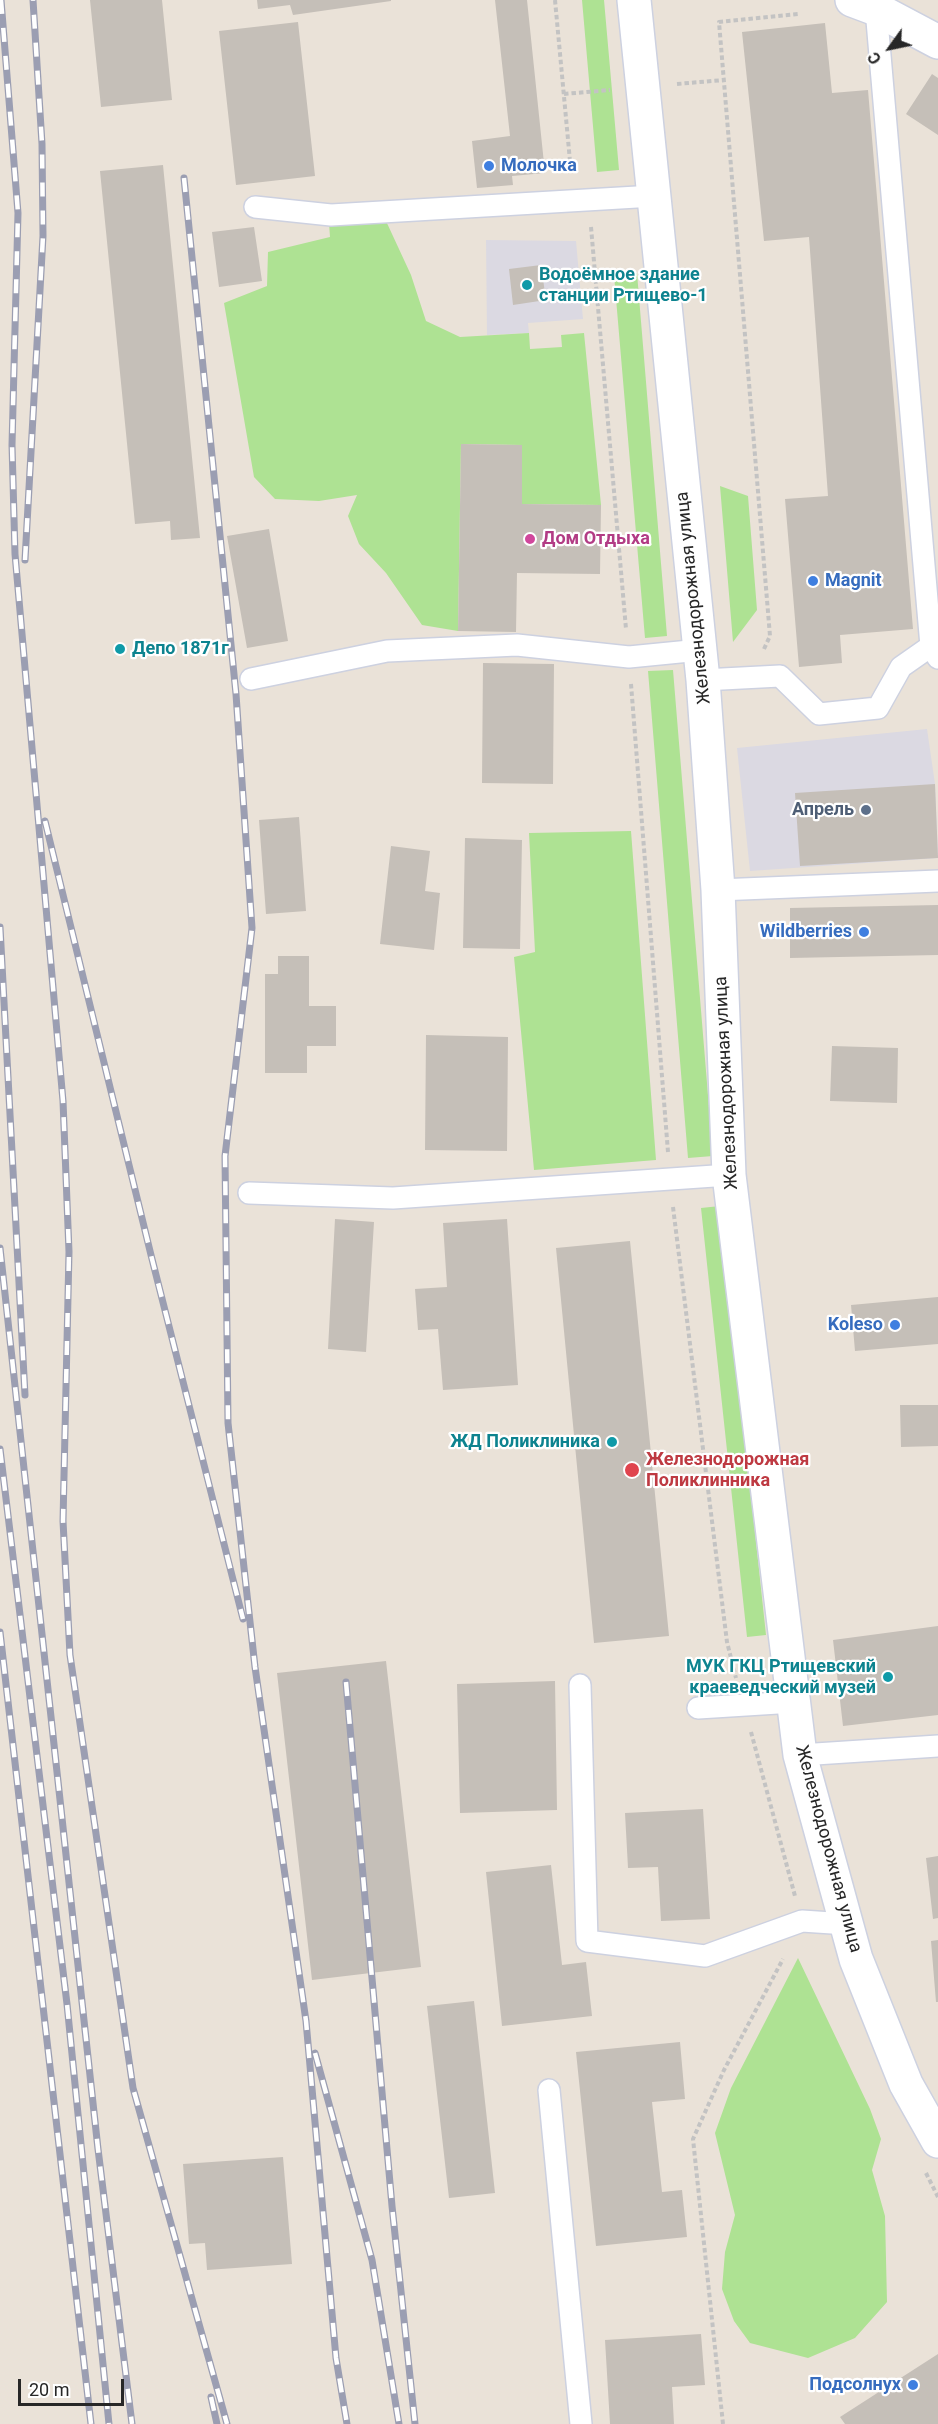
<!DOCTYPE html>
<meta charset="utf-8">
<style>
body{margin:0}
#map{position:relative;width:938px;height:2424px;overflow:hidden;background:#eae2d8;font-family:Roboto,sans-serif}
canvas{display:block}
.north{position:absolute;left:860px;top:18px;width:60px;height:60px;-webkit-text-stroke:4px #fff;paint-order:stroke;rotate:237deg;font-size:16px;font-weight:700;line-height:24px;text-align:center;color:#272727}
.north::after{content:'';display:block;margin:auto;width:21px;height:27px;background:#272727;clip-path:polygon(50% 0,100% 100%,50% 72%,0 100%)}
.scale{position:absolute;left:18px;top:2379px;width:106px;height:27px;box-sizing:border-box;border:3px solid #272727;border-top:0;padding-left:8px;font-size:18px;line-height:21px;white-space:nowrap;color:#272727;-webkit-text-stroke:4px #fff;paint-order:stroke}
</style>
<div id="map">
<canvas width="938" height="2424"></canvas>
<div class="north">С</div>
<div class="scale">20 m</div>
</div>
<script>
const c = document.querySelector('canvas').getContext('2d');
c.lineJoin = 'round';
function fill(path, color) {
  c.fillStyle = color;
  c.fill(path, 'evenodd');
}
function poly(rows) {
  const path = new Path2D();
  for (const r of rows) {
    path.moveTo(r[0], r[1]);
    for (let i = 2; i < r.length; i += 2) path.lineTo(r[i], r[i + 1]);
  }
  return path;
}
function strokePath(path, color, width, dash) {
  c.strokeStyle = color;
  c.lineWidth = width;
  c.lineCap = dash ? 'butt' : 'round';
  c.setLineDash(dash || []);
  c.stroke(path);
}
function label(font, color, halo, rows, align = 'center') {
  c.font = font + ' Roboto,sans-serif';
  c.lineWidth = 4.5;
  c.setLineDash([]);
  c.textBaseline = 'middle';
  c.strokeStyle = halo;
  c.fillStyle = color;
  for (const [text, x, y, turn = 0] of rows) {
    c.save();
    c.translate(x, y);
    c.rotate((+turn || 0) * Math.PI / 180);
    c.textAlign = isNaN(turn) ? turn : align;
    if (halo) c.strokeText(text, 0, 0);
    c.fillText(text, 0, 0);
    c.restore();
  }
}
const industrial = poly([
 [486,240,576,241,583,319,528,323,529,333,487,335],
 [927,729,935,784,938,858,750,871,737,748]
]);
const green = poly([
 [582,0,604,0,619,170,597,172],
 [386,221,411,275,426,321,460,337,529,333,530,349,562,347,561,335,584,333,601,505,522,504,522,445,461,444,458,631,422,625,386,573,359,544,348,516,357,495,319,501,275,499,254,477,224,303,267,286,268,252,330,237,329,223],
 [637,273,667,636,645,638,614,275],
 [720,486,748,496,757,610,733,642],
 [673,670,713,1156,688,1158,648,671],
 [631,831,656,1160,534,1170,514,957,535,952,529,833],
 [720,1206,766,1635,747,1637,701,1208],
 [798,1958,870,2109,881,2139,872,2170,885,2216,887,2302,855,2338,808,2358,750,2343,734,2321,722,2289,725,2252,735,2215,715,2133,731,2088]
]);
const building = poly([
 [90,0,162,0,172,100,101,107],
 [257,0,391,0,391,1,293,15,290,5,258,9],
 [495,0,527,0,545,173,512,176,513,185,477,188,472,141,510,136],
 [298,22,315,176,236,185,219,31],
 [825,23,832,93,868,90,913,629,840,635,842,663,799,667,785,499,828,496,809,237,764,241,742,32],
 [932,74,938,78,938,135,906,114],
 [163,165,200,538,171,540,170,521,135,524,100,171],
 [254,227,262,281,219,287,212,232],
 [541,265,546,300,513,305,509,269],
 [461,444,522,445,522,504,601,505,600,574,517,573,516,632,458,631],
 [269,529,288,641,247,648,227,536],
 [483,663,554,664,553,784,482,783],
 [935,784,938,858,800,866,795,793],
 [299,817,306,911,266,914,259,820],
 [465,838,522,840,520,949,463,948],
 [391,846,430,851,425,891,440,893,434,950,380,944],
 [938,905,938,955,790,958,790,908],
 [278,956,309,956,309,1006,336,1006,336,1046,307,1046,307,1073,265,1073,265,974,278,974],
 [426,1035,508,1037,507,1151,425,1150],
 [832,1046,898,1048,897,1103,830,1101],
 [335,1219,374,1222,366,1352,328,1349],
 [507,1219,518,1385,443,1390,438,1329,418,1330,415,1289,447,1287,443,1223],
 [630,1241,669,1636,594,1643,556,1248],
 [938,1297,938,1344,855,1351,851,1305],
 [900,1405,938,1405,938,1446,901,1447],
 [938,1626,938,1715,843,1726,833,1640],
 [386,1661,421,1967,312,1980,277,1673],
 [555,1681,557,1810,460,1813,457,1684],
 [703,1809,710,1919,661,1921,658,1867,628,1868,625,1813],
 [938,1856,938,1918,933,1919,926,1858],
 [551,1865,562,1965,586,1962,592,2016,502,2026,486,1872],
 [938,1940,938,2002,936,2002,931,1941],
 [474,2001,495,2193,449,2198,427,2006],
 [680,2042,685,2099,652,2102,662,2192,682,2190,687,2237,596,2246,576,2052],
 [283,2157,292,2264,207,2270,205,2243,189,2244,183,2164],
 [701,2334,705,2385,672,2387,674,2424,610,2424,605,2340],
 [938,2354,938,2424,845,2424,840,2417]
]);
const path = poly([
 [555,0,570,161,575,171],
 [677,84,724,80],
 [564,94,610,90],
 [591,227,626,629],
 [764,649,770,636,719,22,798,14],
 [631,684,668,1152],
 [673,1207,727,1642,736,1678],
 [751,1732,795,1896],
 [926,2173,938,2197],
 [723,2424,693,2139,724,2070,783,1959]
]);
const service = poly([
 [876,9,931,646],
 [255,207,331,215,654,196],
 [251,679,387,651,517,645,629,657,700,650],
 [703,680,780,676,819,714,878,708,901,667,931,646,938,658],
 [718,890,938,881],
 [249,1193,393,1198,729,1175],
 [580,1685,587,1941,705,1956,802,1921,847,1924],
 [698,1708,794,1702],
 [800,1755,938,1746],
 [549,2090,581,2424]
]);
const tertiary = poly([
 [634,0,703,680,718,890,729,1175,800,1755,856,1959,906,2084,938,2141]
]);
const secondary = poly([
 [852,0,876,9,938,42]
]);
const rail = poly([
 [1,0,18,213,12,445,15,554,63,1101,69,1252,63,1521,70,1655,133,2088,227,2424],
 [184,178,236,694,252,928,225,1156,228,1423,255,1667,306,2021,336,2358,347,2424],
 [25,560,43,236,42,144,33,0],
 [45,821,151,1255,243,1619],
 [0,927,25,1395],
 [0,1248,98,2149,132,2424],
 [0,1449,67,2004,109,2424],
 [0,1632,91,2424],
 [346,1682,392,2206,415,2424],
 [315,2053,372,2260,399,2424],
 [211,2397,217,2424]
]);
const markers = [
 [489,166,6,"#3f7fe0"],
 [527,285,6,"#0f9aa8"],
 [530,539,6,"#d1479c"],
 [813,581,6,"#3f7fe0"],
 [120,649,6,"#0f9aa8"],
 [866,810,6,"#5c6f8a"],
 [864,932,6,"#3f7fe0"],
 [895,1325,6,"#3f7fe0"],
 [612,1442,6,"#0f9aa8"],
 [632,1470,8,"#e0444e"],
 [888,1677,6,"#0f9aa8"],
 [913,2385,6,"#3f7fe0"]
];
const shopNames = [
 ["Молочка",501,166,"left"],
 ["Magnit",825,581,"left"],
 ["Wildberries",852,932],
 ["Koleso",883,1325],
 ["Подсолнух",901,2385]
];
const cultureNames = [
 ["Водоёмное здание",539,275],
 ["станции Ртищево-1",539,296],
 ["Депо 1871г",132,649],
 ["ЖД Поликлиника",600,1442,"right"],
 ["МУК ГКЦ Ртищевский",876,1667,"right"],
 ["краеведческий музей",876,1688,"right"]
];
const hotelNames = [
 ["Дом Отдыха",542,539]
];
const streetNames = [
 ["Железнодорожная улица",694,598,-96],
 ["Железнодорожная улица",727,1083,-93],
 ["Железнодорожная улица",828,1849,75]
];
const serviceNames = [
 ["Апрель",854,810]
];
const healthNames = [
 ["Железнодорожная",646,1460],
 ["Поликлинника",646,1481]
];
fill(industrial, '#dbd9e2');
fill(green, '#aee293');
fill(building, '#c5bfb8');
strokePath(service, '#cdd1e0', 24);
strokePath(tertiary, '#cdd1e0', 36);
strokePath(secondary, '#cdd1e0', 36);
strokePath(path, '#c3c3c3', 4, [4.5, 3]);
strokePath(service, '#fff', 21);
strokePath(tertiary, '#fff', 33);
strokePath(secondary, '#fff', 33);
strokePath(rail, '#9b9eb2', 7);
strokePath(rail, '#fff', 4.5, [14]);
for (const [x, y, r, color] of markers) {
  const dot = new Path2D();
  dot.arc(x, y, r, 0, 2 * Math.PI);
  c.fillStyle = color;
  c.fill(dot);
  strokePath(dot, '#fff', 2);
}
label('bold 18px', '#366cbe', '#fff', shopNames, 'right');
label('bold 18px', '#0d838f', '#fff', cultureNames, 'left');
label('bold 18px', '#b23c85', '#fff', hotelNames, 'left');
label('18px', '#272727', '#fff', streetNames);
label('bold 18px', '#4e5e75', '#fff', serviceNames, 'right');
label('bold 18px', '#be3a42', '#fff', healthNames, 'left');
</script>
